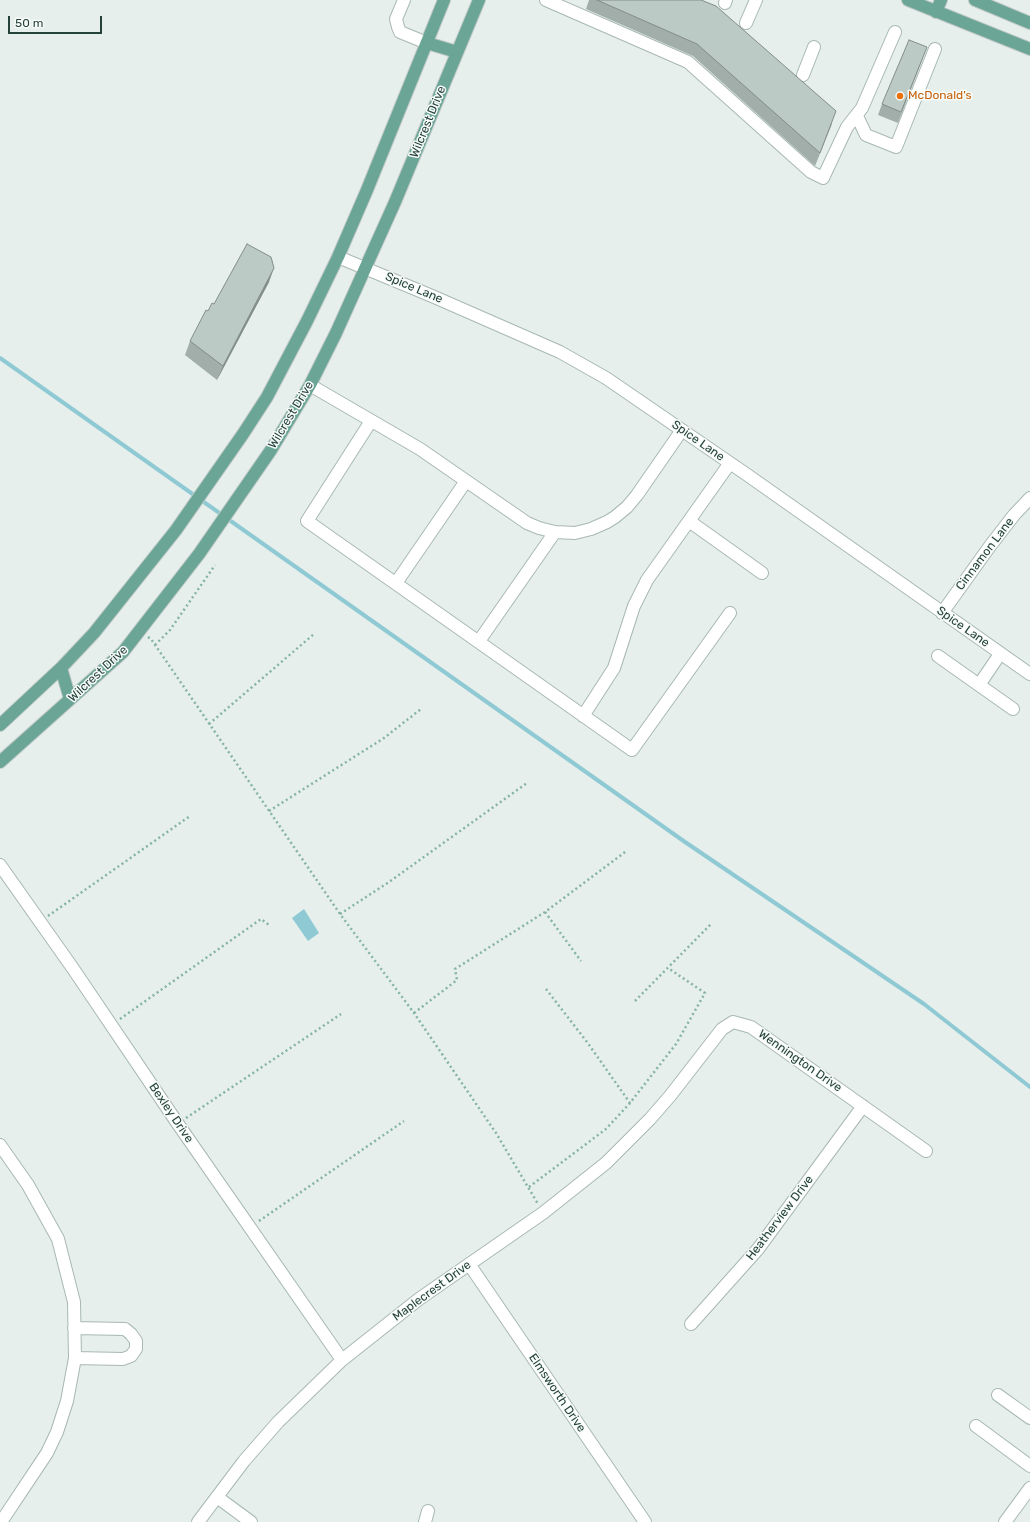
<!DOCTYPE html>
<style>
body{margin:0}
#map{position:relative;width:1030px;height:1522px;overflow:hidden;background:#e6efeb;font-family:Rubik,sans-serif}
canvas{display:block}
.scale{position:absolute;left:8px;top:16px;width:94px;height:18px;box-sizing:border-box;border:2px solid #24423a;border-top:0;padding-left:5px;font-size:12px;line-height:14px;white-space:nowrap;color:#24423a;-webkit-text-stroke:3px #f7fbf9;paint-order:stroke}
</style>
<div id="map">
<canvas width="1030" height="1522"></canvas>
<div class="scale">50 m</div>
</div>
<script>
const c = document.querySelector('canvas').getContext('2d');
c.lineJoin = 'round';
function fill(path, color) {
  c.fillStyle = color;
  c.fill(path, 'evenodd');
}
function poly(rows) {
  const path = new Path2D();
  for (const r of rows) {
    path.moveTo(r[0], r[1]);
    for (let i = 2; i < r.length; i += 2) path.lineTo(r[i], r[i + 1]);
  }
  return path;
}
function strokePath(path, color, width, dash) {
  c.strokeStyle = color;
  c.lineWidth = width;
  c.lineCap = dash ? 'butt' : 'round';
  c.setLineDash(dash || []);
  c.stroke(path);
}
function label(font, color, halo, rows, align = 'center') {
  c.font = font + ' Rubik,sans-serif';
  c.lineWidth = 3;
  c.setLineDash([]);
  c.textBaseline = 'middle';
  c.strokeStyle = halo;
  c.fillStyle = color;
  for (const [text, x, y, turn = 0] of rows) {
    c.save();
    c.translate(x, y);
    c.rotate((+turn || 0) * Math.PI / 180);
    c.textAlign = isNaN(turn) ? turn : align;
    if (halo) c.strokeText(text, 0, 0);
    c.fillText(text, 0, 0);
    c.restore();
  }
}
const water = poly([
 [304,909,319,933,308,941,292,918]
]);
const stream = poly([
 [0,358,685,842,924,1004,1030,1087]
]);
const path = poly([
 [148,637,151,639,340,914,414,1013,496,1133,538,1204],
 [155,645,170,630,215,565],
 [209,724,314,634],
 [269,811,384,738,421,709],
 [545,912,581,961],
 [340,914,389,882,527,783],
 [48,916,190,816],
 [546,989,587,1042,630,1103],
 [635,1001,712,923],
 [414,1013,457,980,455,969,545,912,625,852],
 [120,1019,261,919,269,925],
 [186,1118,341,1014],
 [529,1187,606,1129,630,1103,676,1044,705,993,668,968],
 [259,1221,404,1121]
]);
const minor = poly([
 [404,0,396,19,398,27,400,32,427,43],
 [546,0,688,62,811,172,823,178,847,127,862,108,895,32],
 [725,3,726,0],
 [746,23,756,0],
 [803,75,814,47],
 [857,116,866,135,896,147,935,49],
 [338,257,432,296,560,352,606,378,746,474,1030,674],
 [310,385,420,449,527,523,539,528,555,532,575,533,591,529,607,522,615,517,627,507,637,495,682,430],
 [371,421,307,521,632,750,730,613],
 [689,521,762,573],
 [396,583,466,481],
 [942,613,990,546,1014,515,1030,498],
 [479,641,555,532],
 [938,656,979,685,1000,654],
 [979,685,1013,709],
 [583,716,614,668,634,606,647,580,730,463],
 [0,865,74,970,178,1124,342,1360],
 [0,1145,28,1185,58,1239,74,1302,75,1358,67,1401,57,1432,47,1453,1,1522],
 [469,1264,645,1522],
 [691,1324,758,1249,863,1106],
 [74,1328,125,1329,131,1334,136,1341,136,1349,131,1356,123,1359,75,1358],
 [998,1395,1030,1418],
 [976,1426,1030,1466],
 [217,1497,251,1522],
 [198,1522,244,1461,278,1422,342,1360,419,1299,543,1213,606,1163,650,1119,670,1096,722,1029,733,1022,751,1027,926,1151],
 [425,1522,428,1511],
 [1005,1522,1030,1488]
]);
const major = poly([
 [908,0,1030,49],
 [975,0,1030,23],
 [936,12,941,0],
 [427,43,457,52],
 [61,668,70,699],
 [0,725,61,668,94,633,176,530,243,434,267,397,307,321,338,257,367,190,444,0],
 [0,762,123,652,199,554,271,450,310,385,336,333,395,202,479,0]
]);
const wall = poly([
 [589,0,701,0,832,124,815,166,693,56,586,9],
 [923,58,898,123,878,115,882,104],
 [269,282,217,380,185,355,190,341,208,311,214,304]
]);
const shadedWall = poly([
 [274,268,269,282,217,380,223,366]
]);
const building = poly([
 [597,0,701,0,716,6,836,111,820,153,697,44,597,0],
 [909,40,927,47,901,112,882,104,909,40],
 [247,244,271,257,274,268,223,366,190,341,206,310,208,311,212,303,214,304,247,244]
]);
const markers = [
 [900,96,4,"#e8710a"]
];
const foodNames = [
 ["McDonald's",908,96]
];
const streetNames = [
 ["Wilcrest Drive",428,122,-68],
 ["Spice Lane",414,288,23],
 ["Wilcrest Drive",291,415,-59],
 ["Spice Lane",698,441,35],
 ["Cinnamon Lane",985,554,-53],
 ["Spice Lane",963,627,35],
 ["Wilcrest Drive",98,674,-43],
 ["Wennington Drive",800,1061,35],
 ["Bexley Drive",171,1113,56],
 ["Heatherview Drive",780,1218,-53],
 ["Maplecrest Drive",432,1291,-36],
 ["Elmsworth Drive",557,1393,56]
];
fill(water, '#8ec9d4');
strokePath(stream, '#8ec9d4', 4);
strokePath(minor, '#a8b8b2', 14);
strokePath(major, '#c2cac8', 14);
strokePath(path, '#86b3a5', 2.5, [2, 3]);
strokePath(minor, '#fff', 12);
strokePath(major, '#6aa596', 12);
fill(wall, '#a1aea9');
fill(shadedWall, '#838d89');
fill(building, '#bbcac4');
strokePath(building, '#838d89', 1);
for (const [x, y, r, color] of markers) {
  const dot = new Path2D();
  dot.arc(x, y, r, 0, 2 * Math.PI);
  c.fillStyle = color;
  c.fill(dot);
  strokePath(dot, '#f7fbf9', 1.5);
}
label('12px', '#c56008', '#f7fbf9', foodNames, 'left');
label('12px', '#24423a', '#f7fbf9', streetNames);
</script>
